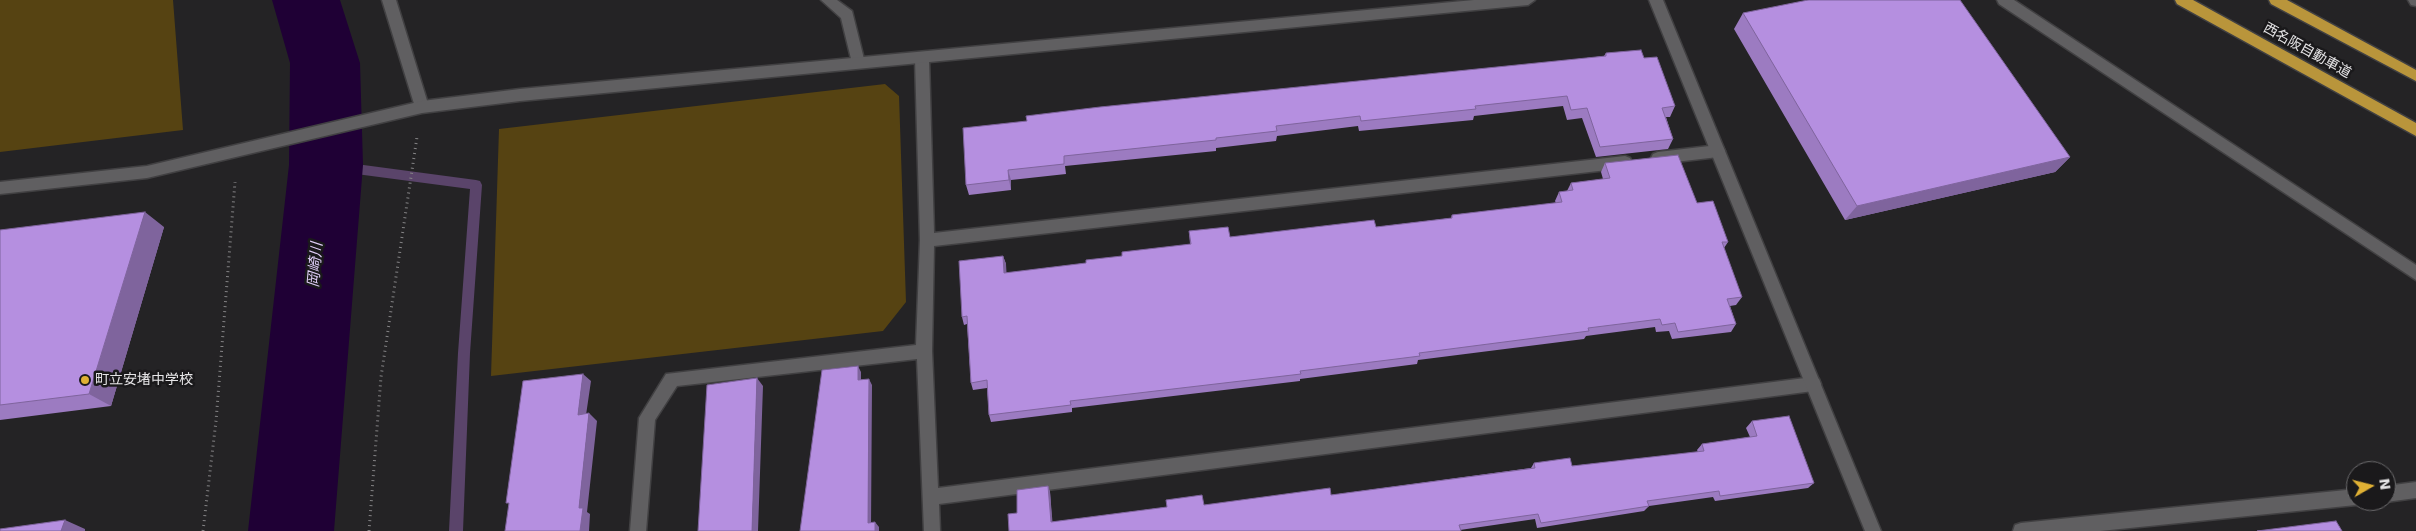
<!DOCTYPE html>
<meta charset="utf-8">
<style>
body{margin:0}
#map{position:relative;width:2416px;height:531px;overflow:hidden;background:#242325;font-family:"DejaVu Sans",sans-serif}
canvas{display:block}
.north{position:absolute;left:2346px;top:461px;width:50px;height:50px;box-sizing:border-box;background:#1a191b;border:1px solid #6b6a6c;border-radius:50%;rotate:82deg;font-size:14px;font-weight:700;line-height:20px;text-align:center;color:#e5e4e6}
.north::after{content:'';display:block;margin:auto;width:18px;height:22px;background:#dfb034;clip-path:polygon(50% 0,100% 100%,50% 72%,0 100%)}
</style>
<div id="map">
<canvas width="2416" height="531"></canvas>
<div class="north">N</div>
</div>
<script>
const c = document.querySelector('canvas').getContext('2d');
c.lineJoin = 'round';
function fill(path, color) {
  c.fillStyle = color;
  c.fill(path, 'evenodd');
}
function poly(rows) {
  const path = new Path2D();
  for (const r of rows) {
    path.moveTo(r[0], r[1]);
    for (let i = 2; i < r.length; i += 2) path.lineTo(r[i], r[i + 1]);
  }
  return path;
}
function strokePath(path, color, width, dash) {
  c.strokeStyle = color;
  c.lineWidth = width;
  c.lineCap = dash ? 'butt' : 'round';
  c.setLineDash(dash || []);
  c.stroke(path);
}
function label(font, color, halo, rows, align = 'center') {
  c.font = font + ' "DejaVu Sans","Noto Sans JP",sans-serif';
  c.lineWidth = 5;
  c.setLineDash([]);
  c.textBaseline = 'middle';
  c.strokeStyle = halo;
  c.fillStyle = color;
  for (const [text, x, y, turn = 0] of rows) {
    c.save();
    c.translate(x, y);
    c.rotate((+turn || 0) * Math.PI / 180);
    c.textAlign = isNaN(turn) ? turn : align;
    if (halo) c.strokeText(text, 0, 0);
    c.fillText(text, 0, 0);
    c.restore();
  }
}
const green = poly([
 [0,0,173,0,183,130,0,152],
 [885,84,899,96,906,302,883,331,491,376,499,129]
]);
const stream = poly([
 [326,160,476,180,480,181,482,185,470,353,463,531,449,531,458,353,470,189,326,170,322,168,320,165,322,162,326,160]
]);
const river = poly([
 [272,0,340,0,360,63,363,165,334,531,248,531,289,165,290,63,272,0]
]);
const path = poly([
 [203,531,216,421,235,182],
 [369,531,381,377,417,137]
]);
const lane = poly([
 [382,0,396,0,429,107,427,111,417,111,415,107,382,0],
 [821,0,837,0,852,11,865,63,863,67,853,67,841,18,821,0]
]);
const street = poly([
 [1997,0,2014,0,2416,265,2416,280,1999,4,1997,0],
 [2408,0,2416,0,2416,6,2411,5,2408,0],
 [922,54,927,55,929,59,934,233,1625,156,1630,158,1632,162,1630,166,1625,168,934,246,932,351,938,488,1813,377,1819,379,1821,384,1819,389,1813,391,939,504,940,531,924,531,917,359,677,386,655,420,646,531,630,531,639,418,666,374,916,345,920,240,915,59,917,55,922,54],
 [1718,145,1723,147,1725,151,1723,155,1718,157,1658,164,1653,162,1651,158,1653,154,1658,152,1718,145],
 [2416,482,2416,498,2386,502,2384,501,2386,501,2386,486,2416,482],
 [2356,489,2356,501,2363,501,2356,505,2100,531,2013,531,2015,525,2021,523,2356,489]
]);
const secondary = poly([
 [1474,0,1535,0,1528,5,520,101,422,113,147,178,0,194,0,182,147,166,422,101,520,89,1474,0],
 [1649,0,1663,0,1881,531,1865,531,1649,0]
]);
const highway = poly([
 [2175,0,2193,0,2416,123,2416,136,2177,4,2175,0],
 [2269,0,2287,0,2416,70,2416,81,2271,4,2269,0]
]);
const wall = poly([
 [1743,13,2070,157,2055,172,1845,220,1734,29],
 [1606,53,1644,58,1675,106,1670,117,1666,117,1673,139,1668,149,1596,157,1582,118,1567,120,1563,106,1474,116,1473,120,1359,131,1358,126,1277,136,1276,141,1216,148,1216,151,1065,166,1066,174,1011,180,1011,190,969,195,966,185,1027,121,1604,56],
 [1605,163,1697,203,1728,242,1724,248,1742,297,1736,305,1730,306,1736,324,1731,332,1672,339,1669,331,1656,332,1655,327,1586,336,1584,339,1418,360,1417,364,1300,379,1300,381,1072,408,1072,412,991,422,989,415,987,388,973,390,971,383,967,324,964,325,962,317,1003,256,1006,264,1006,273,1086,263,1190,244,1189,231,1230,237,1376,227,1451,218,1452,215,1556,203,1555,201,1559,192,1567,191,1571,183,1603,179,1601,172],
 [164,227,111,406,0,420,0,230],
 [1752,421,1814,483,1808,488,1715,501,1713,497,1649,506,1644,511,1537,528,1535,519,1460,530,1009,531,1017,513,1048,486,1050,492,1052,522,1167,507,1204,505,1331,495,1531,468,1534,463,1572,466,1698,452,1697,450,1702,444,1750,437,1746,428]
]);
const shadedWall = poly([
 [2070,157,2055,172,1845,220,1857,206],
 [1008,170,1011,180,1011,190,1009,180],
 [145,212,164,227,111,406,89,394],
 [1003,256,1006,264,1007,281,1004,273],
 [858,366,861,372,861,386,858,380],
 [583,374,591,381,585,422,578,415],
 [757,378,763,386,758,531,752,531],
 [869,379,872,385,871,528,868,523],
 [589,413,597,421,587,512,590,514,589,531,580,531,579,508],
 [1048,486,1050,492,1053,528,1051,522],
 [65,520,85,529,85,531,61,531],
 [875,522,879,527,879,531,875,531]
]);
const building = poly([
 [1808,0,1960,0,2070,157,1857,206,1743,13,1808,0],
 [1641,50,1644,58,1657,57,1675,106,1662,108,1673,139,1600,147,1587,108,1571,110,1567,96,1475,106,1476,109,1361,121,1360,116,1276,126,1277,131,1216,138,1216,140,1064,156,1064,164,1008,170,1009,180,966,185,963,128,1027,121,1026,116,1100,107,1606,56,1606,53,1641,50],
 [1678,155,1697,203,1713,201,1728,242,1722,242,1742,297,1727,299,1736,324,1678,332,1675,323,1662,325,1660,319,1588,328,1589,331,1419,353,1420,356,1300,371,1301,374,1070,401,1071,405,989,415,987,380,971,383,967,316,962,317,959,261,1003,256,1004,273,1086,263,1086,260,1122,256,1122,252,1191,244,1189,231,1228,227,1230,237,1374,220,1376,227,1452,218,1452,215,1562,202,1559,192,1573,190,1571,183,1610,178,1605,163,1678,155],
 [145,212,89,394,0,405,0,230,145,212],
 [858,366,858,380,869,379,868,523,875,522,875,531,800,531,822,370,858,366],
 [583,374,578,415,589,413,579,508,583,508,580,531,505,531,509,503,506,503,523,381,583,374],
 [757,378,752,531,698,531,707,385,757,378],
 [1789,416,1814,483,1720,496,1719,491,1647,501,1649,506,1541,523,1538,514,1459,525,1461,531,1009,531,1008,514,1017,513,1017,490,1048,486,1051,522,1167,507,1166,500,1202,495,1204,505,1330,488,1331,495,1535,468,1534,463,1570,458,1572,466,1704,451,1702,444,1757,436,1752,421,1789,416],
 [65,520,61,531,0,531,0,529,65,520],
 [2336,521,2342,531,2257,531,2336,521]
]);
const markers = [
 [85,380,5,"#dfb034"]
];
const streetNames = [
 ["西名阪自動車道",2307,51,29]
];
const poiNames = [
 ["町立安堵中学校",95,380]
];
const waterNames = [
 ["岡崎川",316,265,-85]
];
fill(green, '#564312');
fill(stream, '#5a446a');
fill(river, '#1f0035');
strokePath(lane, '#414042', 3);
strokePath(street, '#414042', 3);
strokePath(secondary, '#414042', 3);
strokePath(highway, '#414042', 3);
strokePath(path, '#848385', 3, [1, 4]);
fill(lane, '#605f61');
fill(street, '#605f61');
fill(secondary, '#605f61');
fill(highway, '#b9953b');
fill(wall, '#9c7bc1');
fill(shadedWall, '#7f649d');
fill(building, '#b58fe0');
strokePath(building, '#7f649d', 1);
for (const [x, y, r, color] of markers) {
  const dot = new Path2D();
  dot.arc(x, y, r, 0, 2 * Math.PI);
  c.fillStyle = color;
  c.fill(dot);
  strokePath(dot, '#1a191b', 2);
}
label('14px', '#e5e4e6', '#1a191b', streetNames);
label('14px', '#e5e4e6', '#1a191b', poiNames, 'left');
label('italic 15px', '#dfcdf7', '#1a191b', waterNames);
</script>
